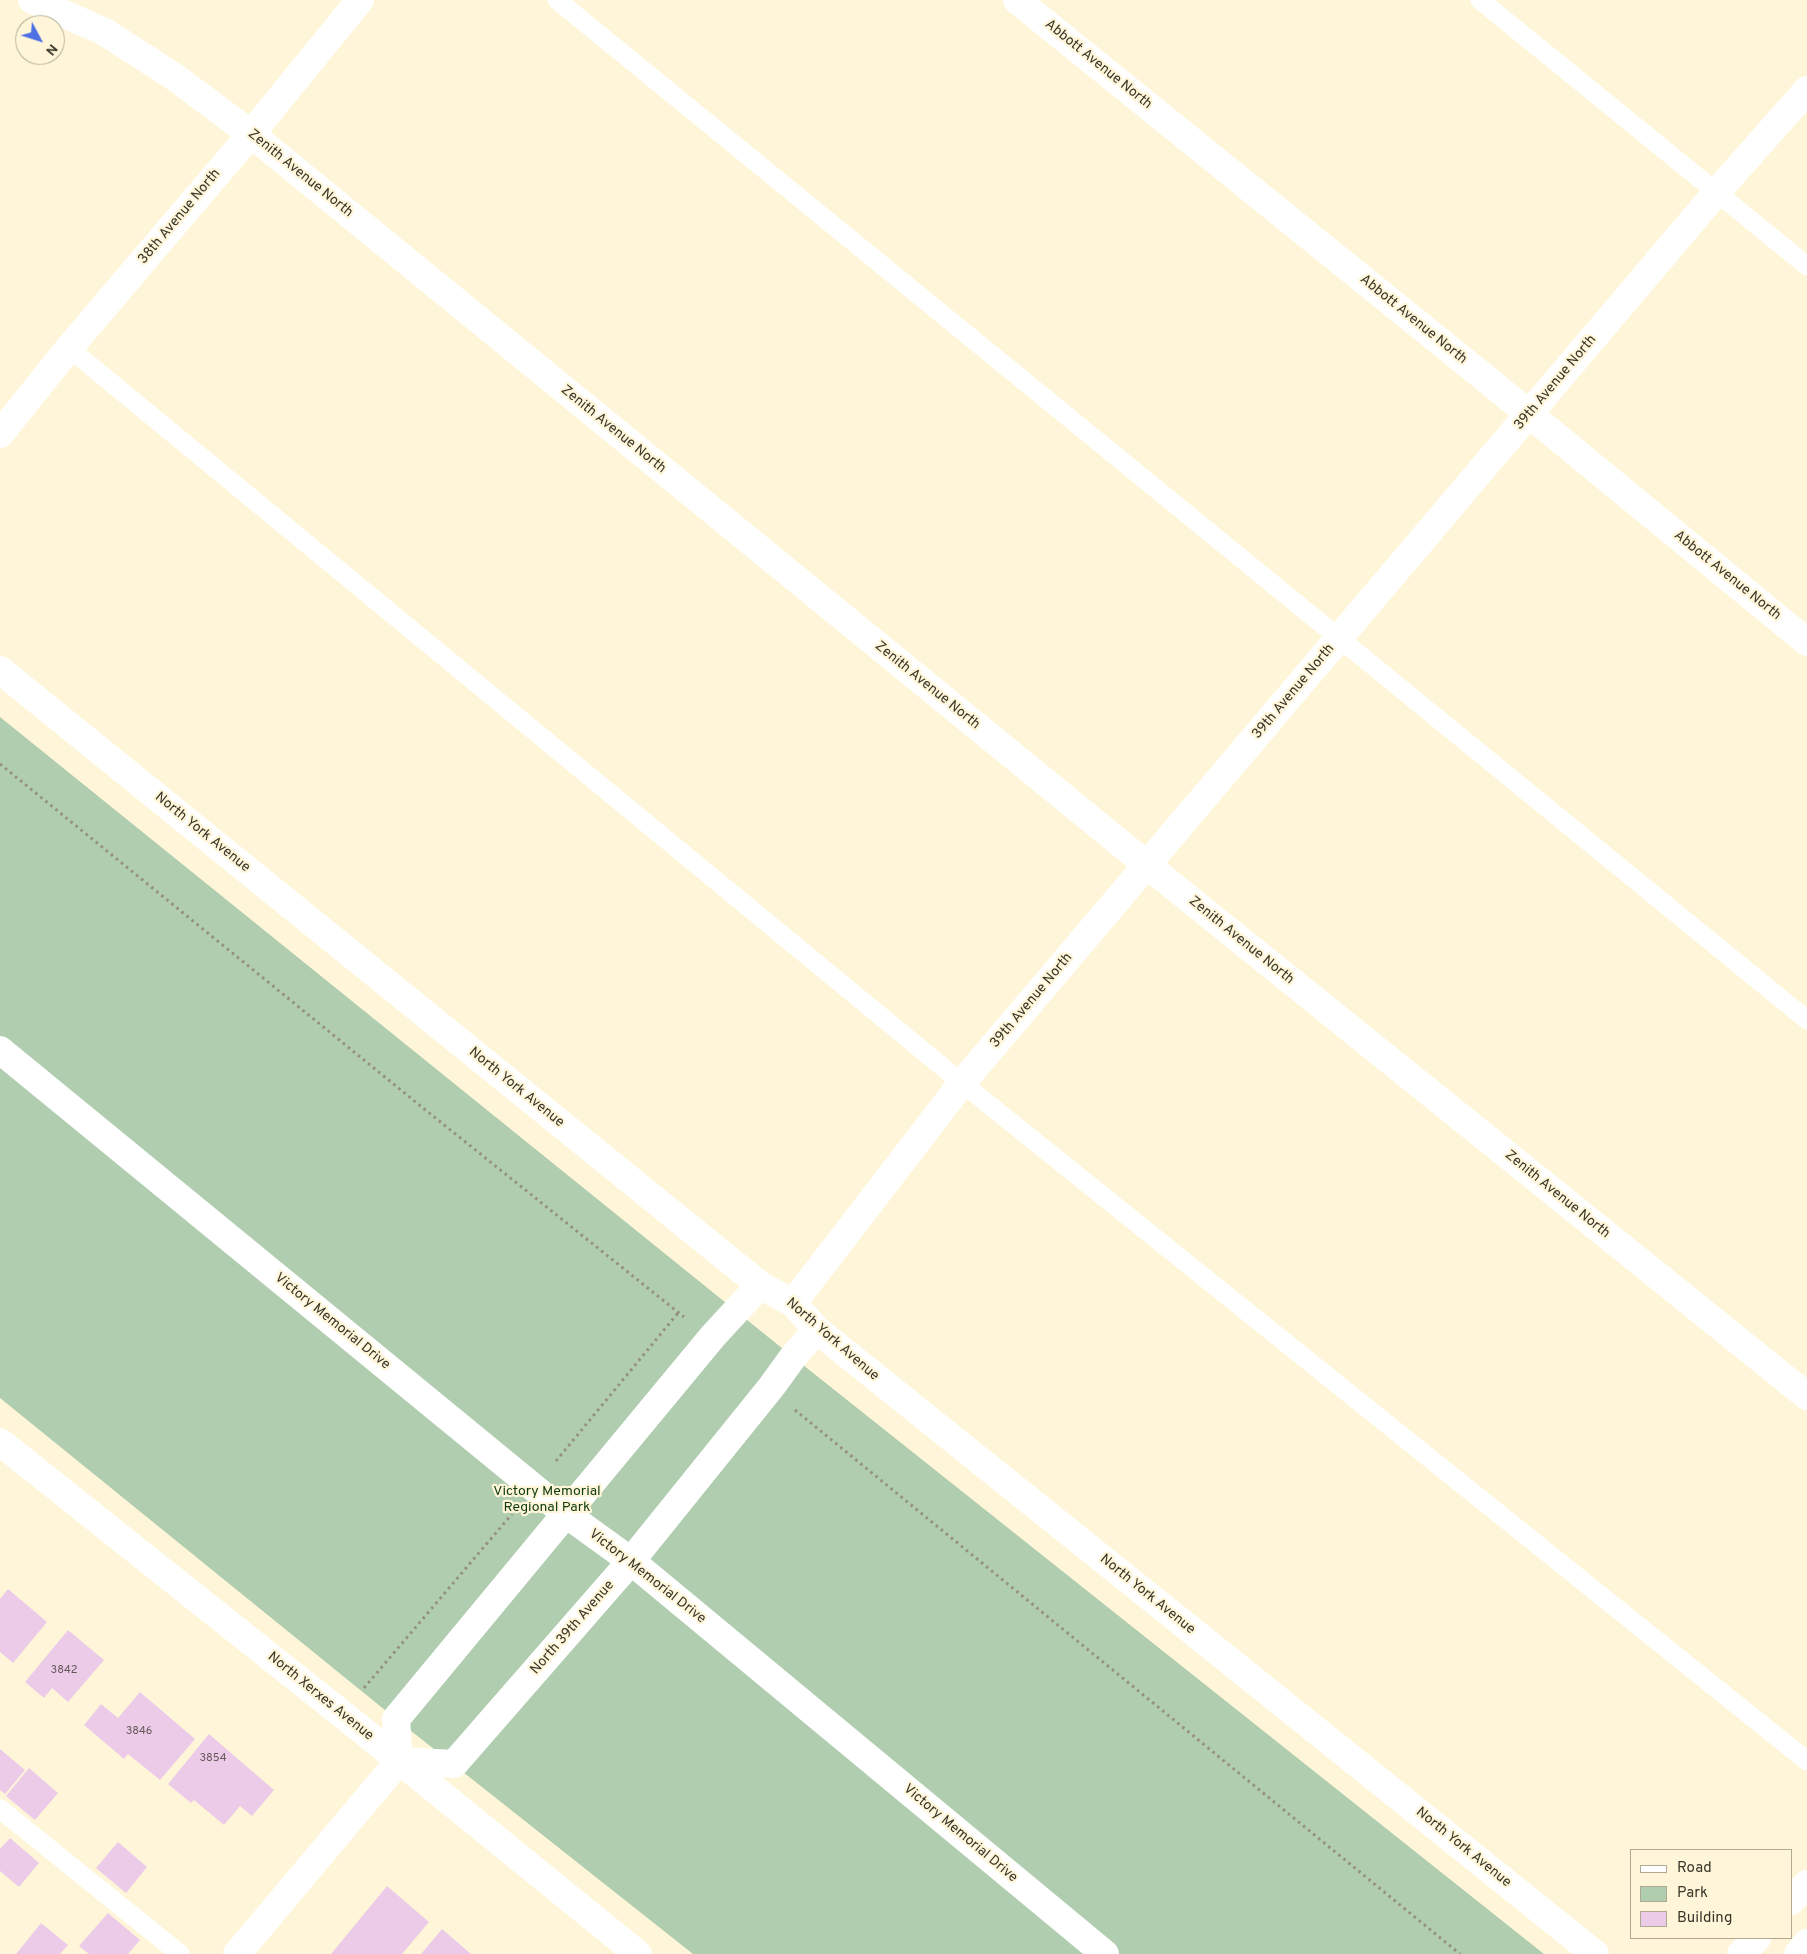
<!DOCTYPE html>
<style>
body{margin:0}
#map{position:relative;width:1807px;height:1954px;overflow:hidden;background:#fff6d9;font-family:Overpass,sans-serif}
canvas{display:block}
.legend{position:absolute;left:1630px;top:1849px;width:162px;height:90px;box-sizing:border-box;background:#fff6d9;border:1px solid #afa993;margin:0;padding:6px 9px;list-style:none;font-size:15px;color:#383529}
.legend li{display:flex;align-items:center;gap:10px;height:25px}
.legend b{width:25px;border:1px solid #afa993}
.north{position:absolute;left:15px;top:15px;width:50px;height:50px;box-sizing:border-box;background:#fff6d9;border:1px solid #afa993;border-radius:50%;rotate:130deg;font-size:14px;font-weight:700;line-height:20px;text-align:center;color:#383529}
.north::after{content:'';display:block;margin:auto;width:18px;height:22px;background:#4d70e4;clip-path:polygon(50% 0,100% 100%,50% 72%,0 100%)}
</style>
<div id="map">
<canvas width="1807" height="1954"></canvas>
<ul class="legend">
<li><b style="height:6px;background:#fff"></b>Road</li>
<li><b style="height:14px;background:#b0cdaf"></b>Park</li>
<li><b style="height:14px;background:#eccbe9"></b>Building</li>
</ul>
<div class="north">N</div>
</div>
<script>
const c = document.querySelector('canvas').getContext('2d');
c.lineJoin = 'round';
function fill(path, color) {
  c.fillStyle = color;
  c.fill(path, 'evenodd');
}
function poly(rows) {
  const path = new Path2D();
  for (const r of rows) {
    path.moveTo(r[0], r[1]);
    for (let i = 2; i < r.length; i += 2) path.lineTo(r[i], r[i + 1]);
  }
  return path;
}
function strokePath(path, color, width, dash) {
  c.strokeStyle = color;
  c.lineWidth = width;
  c.lineCap = dash ? 'butt' : 'round';
  c.setLineDash(dash || []);
  c.stroke(path);
}
function label(font, color, halo, rows, align = 'center') {
  c.font = font + ' Overpass,sans-serif';
  c.lineWidth = 4.5;
  c.setLineDash([]);
  c.textBaseline = 'middle';
  c.strokeStyle = halo;
  c.fillStyle = color;
  for (const [text, x, y, turn = 0] of rows) {
    c.save();
    c.translate(x, y);
    c.rotate((+turn || 0) * Math.PI / 180);
    c.textAlign = isNaN(turn) ? turn : align;
    if (halo) c.strokeText(text, 0, 0);
    c.fillText(text, 0, 0);
    c.restore();
  }
}
const green = poly([
 [0,717,793,1357,1544,1954,693,1954,396,1719,0,1398]
]);
const building = poly([
 [8,1589,47,1622,13,1663,0,1652,0,1599],
 [68,1630,104,1660,68,1702,52,1688,44,1698,25,1682],
 [140,1692,195,1739,160,1780,128,1754,124,1759,84,1725,101,1704,118,1718],
 [209,1734,274,1790,252,1816,240,1806,224,1825,194,1800,191,1803,168,1784],
 [0,1749,25,1770,5,1794,0,1790],
 [29,1768,58,1793,35,1820,6,1796],
 [10,1838,39,1863,19,1887,0,1871,0,1849],
 [118,1842,147,1867,126,1893,96,1868],
 [387,1886,429,1922,402,1954,331,1954],
 [108,1913,140,1940,128,1954,89,1954,79,1946],
 [41,1923,68,1945,60,1954,16,1954],
 [442,1929,471,1954,421,1954]
]);
const path = poly([
 [0,764,423,1108,684,1317],
 [795,1410,1460,1954],
 [556,1461,678,1313],
 [364,1688,512,1514]
]);
const service = poly([
 [557,0,1807,1020],
 [1480,0,1807,266],
 [69,348,962,1083,1807,1761],
 [0,1809,180,1954]
]);
const minor = poly([
 [32,0,105,32,176,78,251,134,1147,865,1807,1396],
 [1017,0,1490,382,1807,642],
 [0,434,69,348,251,134,360,0],
 [0,670,760,1285,793,1303,817,1330,1595,1954],
 [793,1303,962,1083,1716,193,1807,90],
 [0,1442,352,1722,638,1954],
 [399,1761,454,1764,631,1561,772,1386,793,1357,817,1330],
 [237,1954,399,1761,396,1719,713,1336,760,1285]
]);
const tertiary = poly([
 [0,1050,566,1514,631,1561,1105,1954],
 [1791,1901,1807,1884],
 [1741,1954,1757,1938],
 [1798,1954,1807,1943]
]);
const numberNames = [
 ["3842",64,1671],
 ["3846",139,1732],
 ["3854",213,1759]
];
const streetNames = [
 ["Abbott Avenue North",1098,65,39],
 ["Zenith Avenue North",300,174,39],
 ["38th Avenue North",180,217,-50],
 ["Abbott Avenue North",1413,320,39],
 ["39th Avenue North",1556,383,-50],
 ["Zenith Avenue North",613,430,39],
 ["Abbott Avenue North",1727,576,39],
 ["Zenith Avenue North",927,686,39],
 ["39th Avenue North",1294,692,-50],
 ["North York Avenue",202,833,39],
 ["Zenith Avenue North",1241,941,39],
 ["39th Avenue North",1032,1001,-50],
 ["North York Avenue",516,1088,39],
 ["Zenith Avenue North",1557,1195,39],
 ["Victory Memorial Drive",332,1322,39],
 ["North York Avenue",832,1340,41],
 ["Victory Memorial Drive",647,1577,38],
 ["North York Avenue",1147,1595,39],
 ["North 39th Avenue",573,1628,-49],
 ["North Xerxes Avenue",320,1697,39],
 ["Victory Memorial Drive",960,1834,40],
 ["North York Avenue",1463,1848,39]
];
const parkNames = [
 ["Victory Memorial",547,1492],
 ["Regional Park",547,1508]
];
fill(green, '#b0cdaf');
fill(building, '#eccbe9');
strokePath(path, '#95907c', 3, [2.5, 4]);
strokePath(service, '#fff', 19);
strokePath(minor, '#fff', 28);
strokePath(tertiary, '#fff', 28);
label('11px', '#655a59', null, numberNames);
label('14px', '#383529', '#fff6d9', streetNames);
label('14px', '#0f3b11', '#fff6d9', parkNames);
</script>
